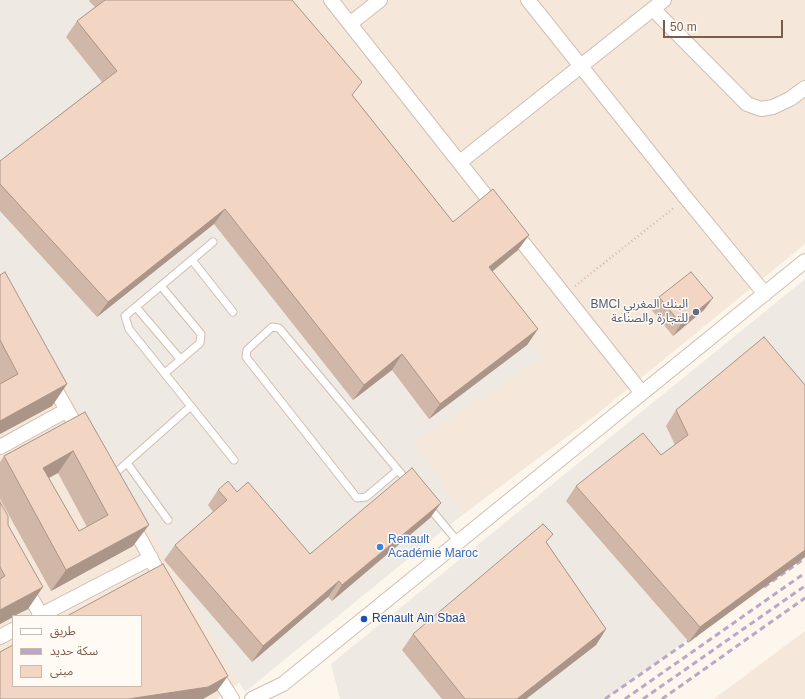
<!DOCTYPE html>
<meta charset="utf-8">
<style>
body{margin:0}
#map{position:relative;width:805px;height:699px;overflow:hidden;background:#fdf6ec;font-family:Helvetica,"Noto Sans Arabic",sans-serif}
canvas{display:block}
.legend{position:absolute;left:12px;top:615px;width:130px;height:72px;box-sizing:border-box;background:#fffaf3;border:1px solid #cabbb1;margin:0;padding:5px 7px;list-style:none;font-size:12px;color:#7a5c4d}
.legend li{display:flex;align-items:center;gap:8px;height:20px}
.legend b{width:20px;border:1px solid #cabbb1}
.scale{position:absolute;left:663px;top:20px;width:120px;height:18px;box-sizing:border-box;border:2px solid #7a5c4d;border-top:0;padding-left:5px;font-size:12px;line-height:14px;white-space:nowrap;color:#7a5c4d;-webkit-text-stroke:3px #fffaf3;paint-order:stroke}
</style>
<div id="map">
<canvas width="805" height="699"></canvas>
<ul class="legend">
<li><b style="height:5px;background:#fff"></b>طريق</li>
<li><b style="height:5px;background:#b9a8c9"></b>سكة حديد</li>
<li><b style="height:11px;background:#f3d5c3"></b>مبنى</li>
</ul>
<div class="scale">50 m</div>
</div>
<script>
const c = document.querySelector('canvas').getContext('2d');
c.lineJoin = 'round';
function fill(path, color) {
  c.fillStyle = color;
  c.fill(path, 'evenodd');
}
function poly(rows) {
  const path = new Path2D();
  for (const r of rows) {
    path.moveTo(r[0], r[1]);
    for (let i = 2; i < r.length; i += 2) path.lineTo(r[i], r[i + 1]);
  }
  return path;
}
function strokePath(path, color, width, dash) {
  c.strokeStyle = color;
  c.lineWidth = width;
  c.lineCap = dash ? 'butt' : 'round';
  c.setLineDash(dash || []);
  c.stroke(path);
}
function label(font, color, halo, rows, align = 'center') {
  c.font = font + ' Helvetica,"Noto Sans Arabic",sans-serif';
  c.lineWidth = 3;
  c.setLineDash([]);
  c.textBaseline = 'middle';
  c.strokeStyle = halo;
  c.fillStyle = color;
  for (const [text, x, y, turn = 0] of rows) {
    c.save();
    c.translate(x, y);
    c.rotate((+turn || 0) * Math.PI / 180);
    c.textAlign = isNaN(turn) ? turn : align;
    if (halo) c.strokeText(text, 0, 0);
    c.fillText(text, 0, 0);
    c.restore();
  }
}
const residential = poly([
 [0,0,805,0,805,244,596,415,217,699,0,699],
 [13,616,141,616,141,686,13,686],
 [805,631,805,699,714,699]
]);
const industrial = poly([
 [0,0,262,0,544,357,414,442,463,514,245,692,46,353,0,266],
 [805,279,805,553,606,699,340,699,331,664]
]);
const path = poly([
 [575,286,675,207]
]);
const service = poly([
 [213,242,125,316,129,329,234,460],
 [192,260,233,312],
 [161,286,201,334,200,343,165,373],
 [136,307,181,360],
 [127,463,168,520],
 [398,470,366,497,357,498,246,357,247,350,272,327,279,328,398,470,409,483],
 [112,476,191,406],
 [428,506,458,542]
]);
const minor = poly([
 [331,0,497,210],
 [528,0,686,198,765,294],
 [653,9,747,104,761,109,773,107,790,99,805,88],
 [351,23,380,0],
 [460,162,664,0],
 [512,229,642,393],
 [50,380,81,435],
 [0,447,67,410],
 [131,522,165,585],
 [24,586,41,615],
 [39,616,151,558],
 [0,637,13,630],
 [213,669,232,699],
 [252,699,283,684,805,261]
]);
const rail = poly([
 [764,587,805,558],
 [605,699,697,635],
 [625,699,805,573],
 [643,699,805,586],
 [662,699,805,598]
]);
const wall = poly([
 [90,0,292,0,352,95,453,222,529,235,518,250,492,272,538,329,527,345,429,419,392,370,353,400,214,224,97,317,0,211,0,161,102,82,66,37,77,21,95,7,89,1],
 [0,275,67,384,52,406,0,434],
 [659,297,704,310,673,336,651,309],
 [676,410,805,557,689,642,566,501,576,486,661,455,675,445,666,426],
 [85,412,133,546,51,591,0,499,0,462,4,456],
 [58,473,87,527,79,531,48,478],
 [218,490,237,492,310,554,441,503,430,518,332,601,328,597,252,662,164,560,175,545,213,512,208,505],
 [0,502,8,525,28,609,13,616,13,617,0,624],
 [547,543,606,629,596,645,526,699,442,699,402,650,413,634]
]);
const shadedWall = poly([
 [225,209,214,224,97,317,108,302],
 [529,235,518,250,478,283,489,267],
 [713,298,704,310,673,336,681,324],
 [538,329,527,345,429,419,440,404],
 [402,354,392,370,353,400,364,385],
 [67,384,52,406,0,434,0,421],
 [73,451,58,473,27,490,43,468],
 [441,503,430,518,332,601,342,585],
 [149,525,133,546,51,591,66,570],
 [805,550,805,557,689,642,700,627],
 [339,581,328,597,252,662,263,646],
 [43,587,28,609,14,616,13,616,13,617,0,624,0,610],
 [606,629,596,645,526,699,517,699],
 [228,676,217,691,203,699,128,699]
]);
const building = poly([
 [105,0,292,0,362,82,352,95,453,222,493,189,529,235,489,267,538,329,440,404,402,354,364,385,225,209,108,302,0,184,0,161,117,71,77,21,105,0],
 [5,272,67,384,0,421,0,384,18,374,0,340,0,275,5,272],
 [691,272,713,298,681,324,659,297,691,272],
 [764,337,805,385,805,550,700,627,576,486,643,433,661,455,688,435,676,410,764,337],
 [85,412,149,525,66,570,4,456,85,412],
 [73,451,108,515,79,531,43,468,73,451],
 [412,468,441,503,342,585,339,581,263,646,175,545,227,500,218,490,228,481,237,492,248,482,310,554,412,468],
 [0,502,8,516,8,525,43,587,0,610,0,579,5,576,0,567,0,502],
 [543,524,553,534,546,542,606,629,517,699,465,699,413,634,543,524],
 [163,564,228,676,208,687,128,699,0,699,0,652,13,645,13,686,141,686,141,616,67,616,163,564]
]);
const markers = [
 [696,312,4,"#5c6f8a"],
 [380,547,4,"#3f7fe0"],
 [364,619,4,"#1a4fb4"]
];
const serviceNames = [
 ["BMCI البنك المغربي",688,305],
 ["للتجارة والصناعة",688,319]
];
const shopNames = [
 ["Renault",388,540],
 ["Académie Maroc",388,554]
];
const transitNames = [
 ["Renault Ain Sbaâ",372,619]
];
fill(residential, '#f5e8da');
fill(industrial, '#efe9e4');
strokePath(service, '#d1beb0', 9);
strokePath(minor, '#d1beb0', 16);
strokePath(path, '#d9b8a5', 2.5, [1, 3]);
strokePath(service, '#fff', 7);
strokePath(minor, '#fff', 14);
strokePath(rail, '#b9a8c9', 3, [6, 4]);
fill(wall, '#d1b7a8');
fill(shadedWall, '#aa9588');
fill(building, '#f3d5c3');
strokePath(building, '#aa9588', 1);
for (const [x, y, r, color] of markers) {
  const dot = new Path2D();
  dot.arc(x, y, r, 0, 2 * Math.PI);
  c.fillStyle = color;
  c.fill(dot);
  strokePath(dot, '#fffaf3', 1.5);
}
label('12px', '#4e5e75', '#fffaf3', serviceNames, 'right');
label('12px', '#366cbe', '#fffaf3', shopNames, 'left');
label('12px', '#164399', '#fffaf3', transitNames, 'left');
</script>
